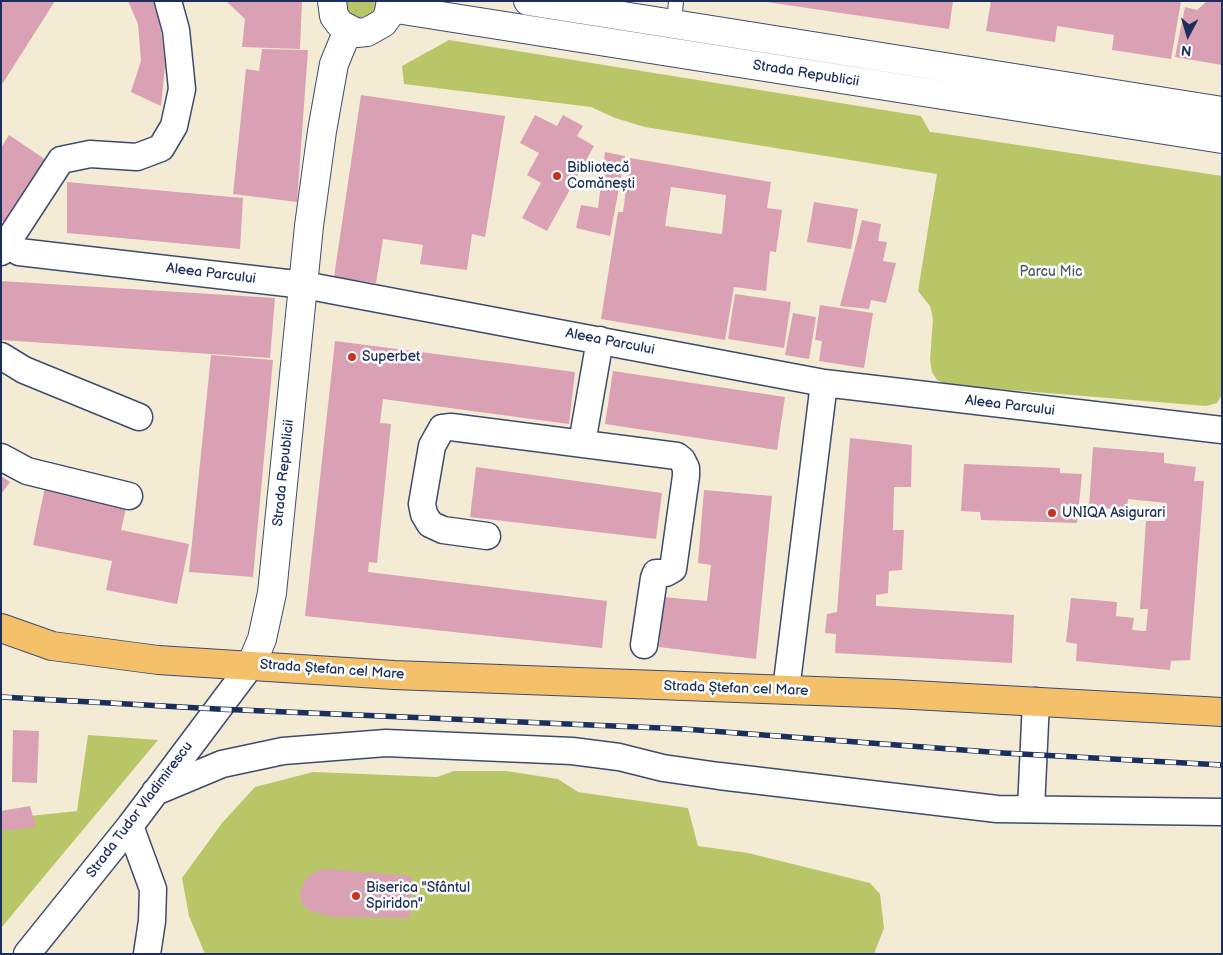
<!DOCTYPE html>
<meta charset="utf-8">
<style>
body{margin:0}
#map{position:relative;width:1223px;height:955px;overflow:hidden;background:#f4ebd5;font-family:"Balsamiq Sans",sans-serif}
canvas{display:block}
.frame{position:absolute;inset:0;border:2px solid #1b2f5e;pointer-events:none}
.north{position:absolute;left:1163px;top:10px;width:50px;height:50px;-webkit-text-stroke:4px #fff;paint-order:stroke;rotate:186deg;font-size:14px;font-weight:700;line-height:20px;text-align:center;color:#1b2f5e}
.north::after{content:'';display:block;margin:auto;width:18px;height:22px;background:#1b2f5e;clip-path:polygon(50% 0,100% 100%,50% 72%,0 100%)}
</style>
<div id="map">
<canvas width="1223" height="955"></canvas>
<div class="frame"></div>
<div class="north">N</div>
</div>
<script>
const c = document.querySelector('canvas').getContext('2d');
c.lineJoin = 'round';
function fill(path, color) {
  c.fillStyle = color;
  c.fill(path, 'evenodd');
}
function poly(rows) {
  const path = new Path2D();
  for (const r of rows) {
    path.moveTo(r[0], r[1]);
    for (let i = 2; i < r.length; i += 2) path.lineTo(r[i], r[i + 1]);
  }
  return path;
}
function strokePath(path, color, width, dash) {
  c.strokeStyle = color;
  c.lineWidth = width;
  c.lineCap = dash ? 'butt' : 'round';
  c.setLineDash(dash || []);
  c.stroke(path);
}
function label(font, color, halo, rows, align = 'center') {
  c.font = font + ' "Balsamiq Sans",sans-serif';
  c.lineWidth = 5;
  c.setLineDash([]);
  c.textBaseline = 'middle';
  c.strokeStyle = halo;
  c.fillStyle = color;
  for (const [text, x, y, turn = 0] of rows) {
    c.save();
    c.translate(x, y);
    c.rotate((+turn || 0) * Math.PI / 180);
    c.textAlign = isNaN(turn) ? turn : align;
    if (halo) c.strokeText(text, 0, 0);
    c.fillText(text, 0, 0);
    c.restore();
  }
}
const green = poly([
 [345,1,378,1,376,9,372,14,360,18,347,11],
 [449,40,921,116,930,132,939,133,1222,176,1221,396,1217,403,1206,406,949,385,937,380,932,372,930,360,933,319,930,306,918,291,937,174,645,127,615,118,591,107,404,84,402,66],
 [88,735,158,740,1,928,1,819,77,811],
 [454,771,506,771,558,779,578,792,688,808,698,846,748,853,870,883,880,894,884,928,874,954,205,954,189,916,182,878,222,823,255,787,313,772,437,777]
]);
const building = poly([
 [1,1,55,1,1,86],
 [128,1,154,1,159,13,165,66,161,106,131,92,141,61,138,24],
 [226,1,302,1,300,49,242,47,245,19],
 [760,1,953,1,949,29],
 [991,1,1181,1,1171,59,1112,50,1114,35,1057,26,1055,42,986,31],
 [1207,1,1222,1,1222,65,1175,57,1185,7,1197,10],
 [262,49,308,50,297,202,233,194,246,69,259,71],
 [361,95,505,116,485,237,472,234,467,270,420,264,423,245,383,239,376,283,334,277],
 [535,115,557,126,563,115,583,126,577,136,594,146,547,231,522,218,541,183,527,175,539,153,520,143],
 [9,135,52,164,7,224,1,220,1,148],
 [605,152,625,156,610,236,576,228,581,205,598,208],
 [630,158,771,182,767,208,782,210,776,252,770,251,766,291,734,287,725,340,601,319,618,212,623,212],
 [671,187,726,195,722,234,665,226],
 [67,182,243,198,240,249,67,233],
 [814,202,858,209,851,249,807,242],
 [862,220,881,224,878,241,887,242,883,261,896,263,886,303,871,300,869,309,840,306],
 [1,281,275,298,270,358,1,340],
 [735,294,791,302,784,348,728,339],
 [820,305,873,313,864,368,819,361,822,341,815,340],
 [793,313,816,317,809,359,785,355],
 [335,341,575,372,569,424,383,399,380,423,391,424,377,563,369,562,368,572,607,601,602,648,305,616],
 [211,355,273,360,253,577,189,572],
 [613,371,785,397,777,450,605,424],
 [850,438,912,445,911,487,894,487,893,530,904,530,902,570,889,571,888,593,876,595,876,606,1014,615,1012,663,835,653,836,634,825,633,827,614,837,612],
 [1093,447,1164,453,1164,463,1196,467,1194,481,1204,481,1190,660,1171,661,1170,670,1076,661,1077,644,1066,642,1071,598,1117,602,1116,616,1134,618,1132,630,1146,631,1148,609,1140,609,1146,521,1165,521,1167,503,1128,499,1127,510,1089,507],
 [964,464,1060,468,1060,473,1082,474,1077,523,981,520,980,512,961,511],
 [476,467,662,493,656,539,470,517],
 [1,476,10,482,1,494],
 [45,487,127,504,121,530,189,544,177,604,106,590,112,561,33,545],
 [704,490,772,496,756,659,659,647,663,597,707,601,711,565,698,563],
 [13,730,39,731,37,783,12,782],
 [30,806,36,827,1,831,1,811],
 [324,869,412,876,410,918,331,917,308,910,301,902,300,891,306,879,315,872]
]);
const service = poly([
 [674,24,676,1]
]);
const minor = poly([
 [1,242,19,252,304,285,824,383,1222,430],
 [1,252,61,160,90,154,137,157,161,148,174,126,182,89,176,30,168,1],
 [1,356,24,370,139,417],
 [582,443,600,340],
 [1,457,27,471,129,496],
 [487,536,443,530,430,524,424,514,422,504,432,446,442,428,451,427,677,456,682,460,686,468,686,476,673,569,666,573,656,573,654,578,644,645],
 [786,690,824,383],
 [155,792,222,764,283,751,386,743,572,751,619,757,663,768,719,776,997,809,1222,812],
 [1031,809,1036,701],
 [130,826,153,889,152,921,147,954],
 [27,954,130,826,251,665]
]);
const tertiary = poly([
 [332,1,334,16,340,24,357,33,367,32,383,23,388,16,391,1],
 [528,1,1222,111],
 [390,8,1222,139],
 [251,665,262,639,272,593,309,226,322,131,334,64,348,30]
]);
const primary = poly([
 [1,628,52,646,158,660,394,675,895,694,1222,712]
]);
const rail = poly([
 [1,697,217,709,684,729,1003,753,1222,765]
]);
const markers = [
 [557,176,5,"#c8321e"],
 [352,357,5,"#c8321e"],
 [1052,513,5,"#c8321e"],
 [356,896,5,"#c8321e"]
];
const streetNames = [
 ["Strada Republicii",806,74,9],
 ["Aleea Parcului",211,274,7],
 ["Aleea Parcului",610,342,11],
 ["Aleea Parcului",1010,406,7],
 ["Strada Republicii",284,473,-84],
 ["Strada Ștefan cel Mare",332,670,4],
 ["Strada Ștefan cel Mare",736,689,2],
 ["Strada Tudor Vladimirescu",140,810,-53]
];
const poiNames = [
 ["Bibliotecă",567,168],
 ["Comănești",567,184],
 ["Superbet",362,357],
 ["UNIQA Asigurari",1062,513],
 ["Biserica \"Sfântul",366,888],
 ["Spiridon\"",366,904]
];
const parkNames = [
 ["Parcu Mic",1051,272]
];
fill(green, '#b9c668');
fill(building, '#d9a1b3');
strokePath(service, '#3c4b70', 16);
strokePath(minor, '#3c4b70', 29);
strokePath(tertiary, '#3c4b70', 30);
strokePath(primary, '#3c4b70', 30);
strokePath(service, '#fff', 14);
strokePath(minor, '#fff', 26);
strokePath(tertiary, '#fff', 28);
strokePath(primary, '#f4c16a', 28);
strokePath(rail, '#1b2f5e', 5.5);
strokePath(rail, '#fff', 4, [11]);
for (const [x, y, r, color] of markers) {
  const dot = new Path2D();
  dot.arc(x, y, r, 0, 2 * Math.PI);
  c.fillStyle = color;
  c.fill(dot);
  strokePath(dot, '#fff', 2);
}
label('14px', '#1b2f5e', '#fff', streetNames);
label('14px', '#1b2f5e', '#fff', poiNames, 'left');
label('14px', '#4a5c61', '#fff', parkNames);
</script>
